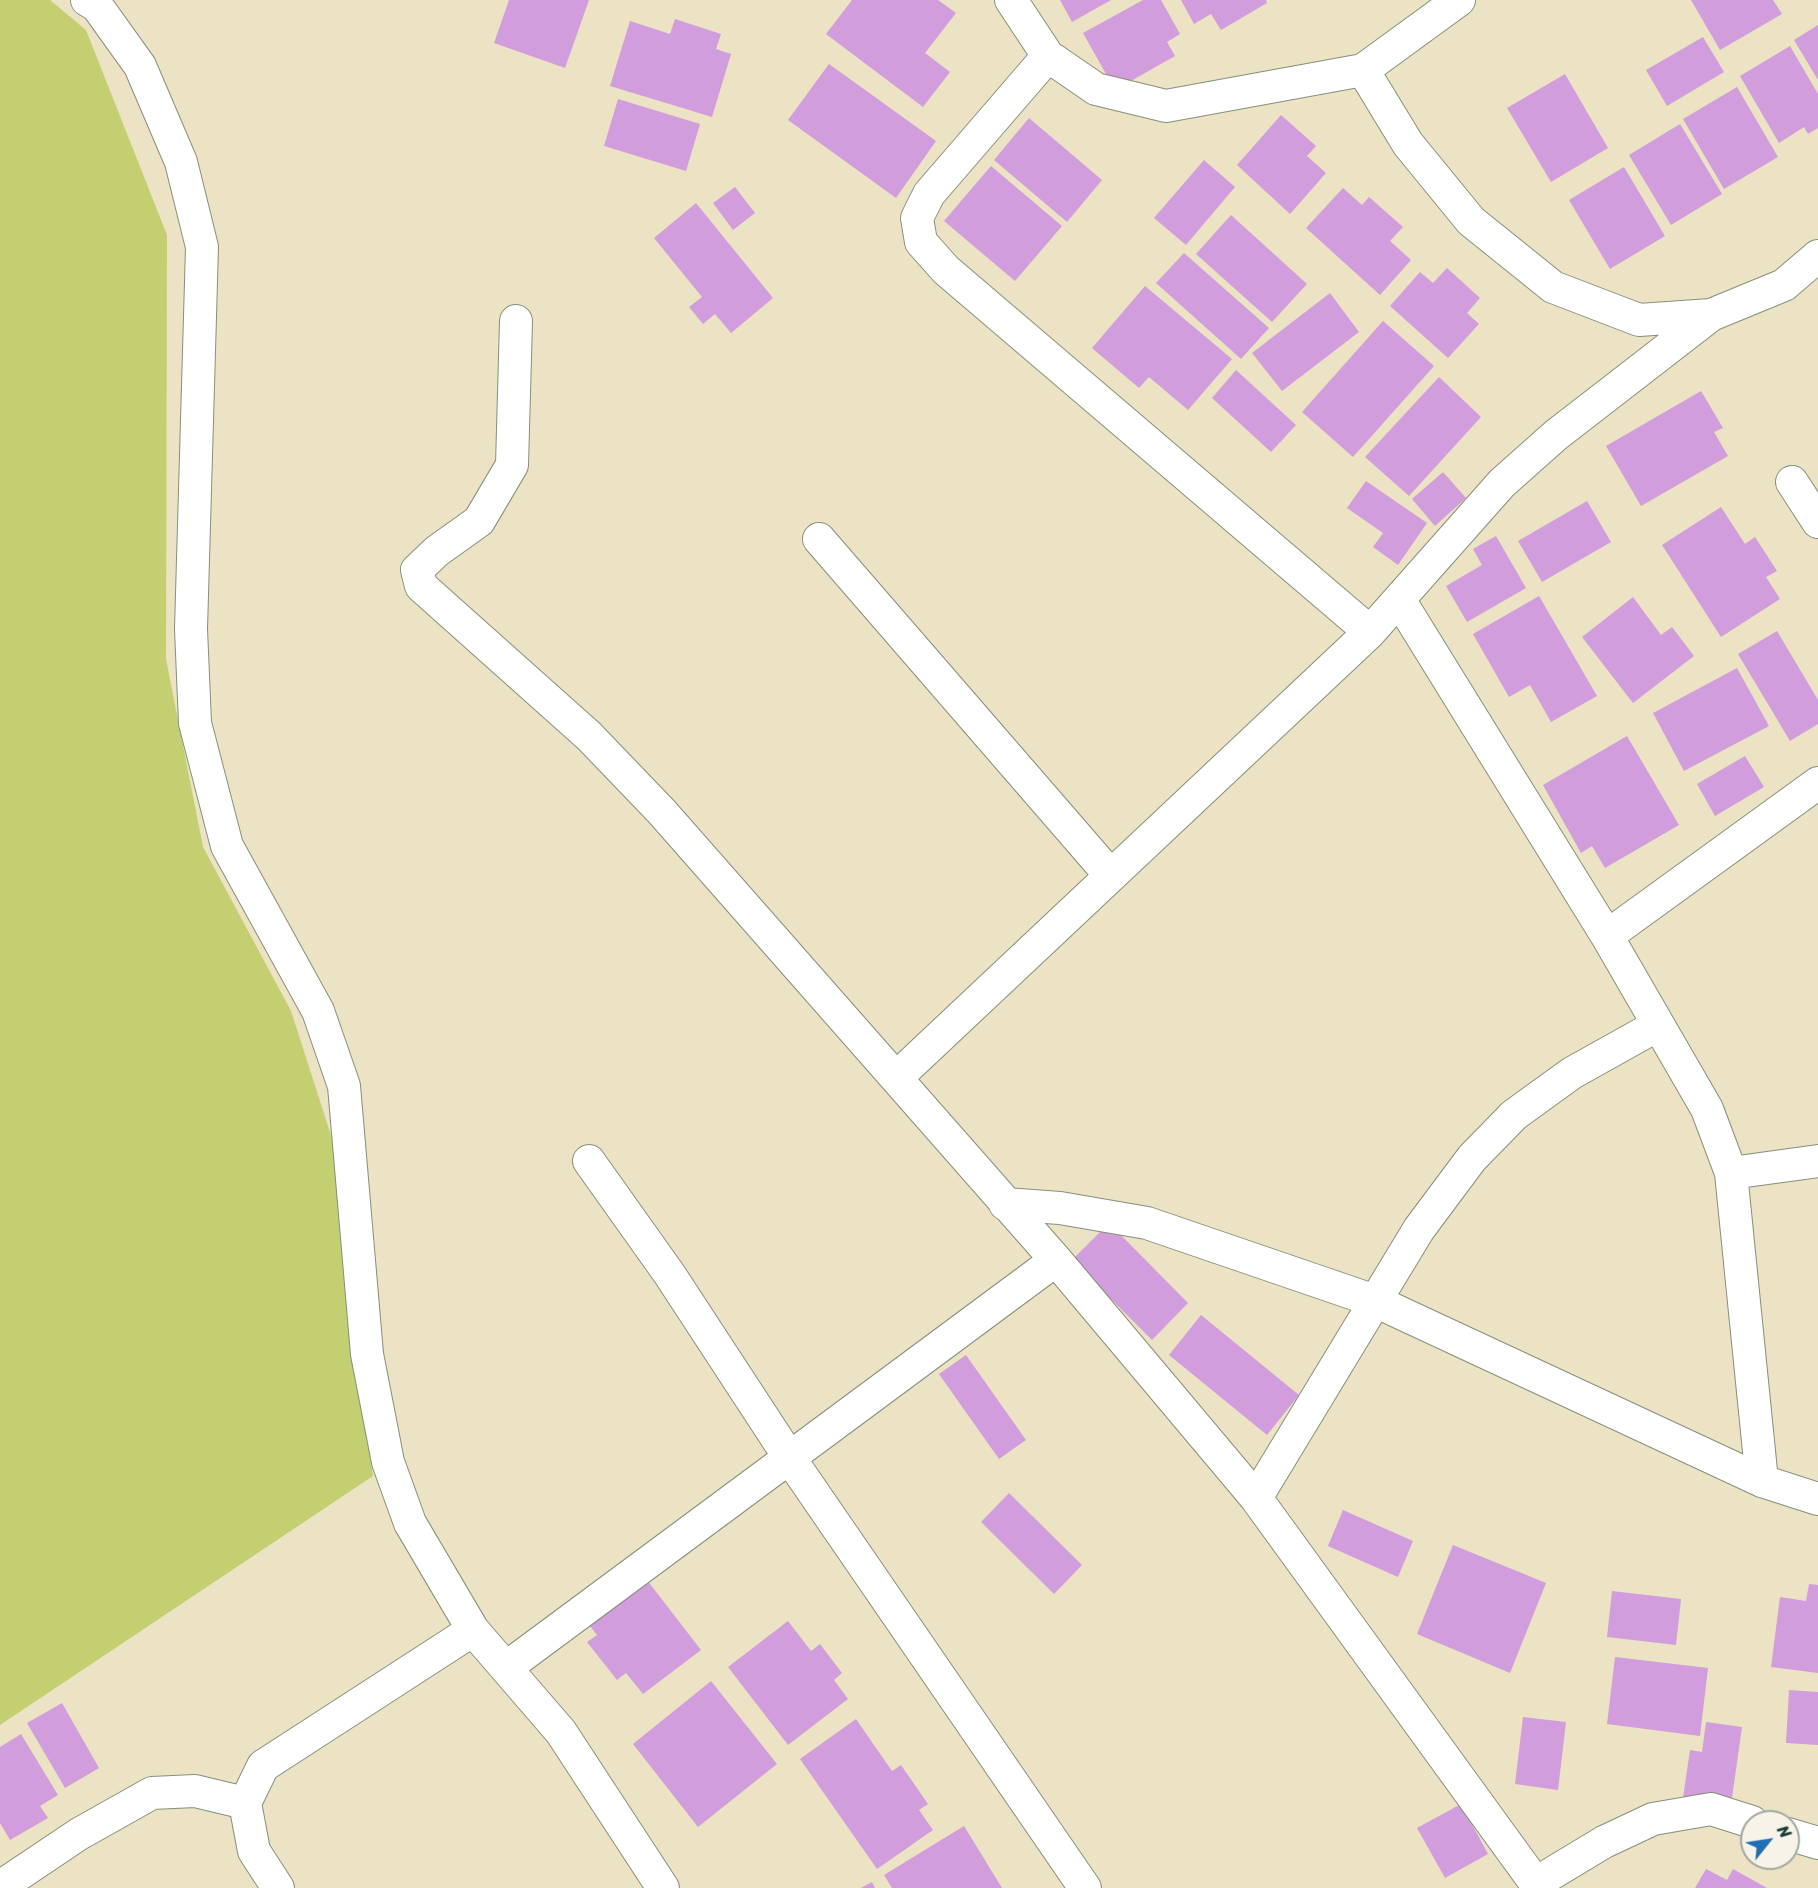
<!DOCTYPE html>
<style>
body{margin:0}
#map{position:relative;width:1818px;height:1888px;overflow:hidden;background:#ebe3c3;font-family:Sriracha,sans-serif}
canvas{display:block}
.north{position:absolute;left:1740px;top:1810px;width:60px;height:60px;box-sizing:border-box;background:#f7f3e8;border:2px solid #a1aaa0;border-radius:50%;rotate:60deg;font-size:16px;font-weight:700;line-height:24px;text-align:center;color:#1f3d34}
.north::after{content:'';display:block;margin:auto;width:21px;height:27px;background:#1f6fb2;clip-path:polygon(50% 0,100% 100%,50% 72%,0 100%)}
</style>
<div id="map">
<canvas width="1818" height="1888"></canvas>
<div class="north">N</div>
</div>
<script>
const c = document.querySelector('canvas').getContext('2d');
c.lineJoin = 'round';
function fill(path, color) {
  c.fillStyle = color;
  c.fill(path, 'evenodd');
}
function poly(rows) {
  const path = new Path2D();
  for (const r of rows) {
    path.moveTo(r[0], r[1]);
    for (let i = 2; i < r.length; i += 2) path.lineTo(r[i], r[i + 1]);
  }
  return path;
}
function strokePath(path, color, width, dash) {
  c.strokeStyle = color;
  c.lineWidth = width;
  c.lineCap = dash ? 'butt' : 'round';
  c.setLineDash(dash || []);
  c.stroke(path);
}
const green = poly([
 [0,0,50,0,86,30,167,235,166,659,203,847,291,1011,338,1157,350,1306,373,1476,0,1725]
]);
const building = poly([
 [509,0,589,0,565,68,494,43],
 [852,0,938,0,956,13,925,53,950,72,923,107,826,34],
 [1060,0,1111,0,1072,22],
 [1143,0,1161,0,1180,34,1167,42,1175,56,1115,90,1083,33],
 [1181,0,1266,0,1267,3,1221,30,1211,14,1194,24],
 [1691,0,1773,0,1782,14,1720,50],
 [675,19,721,34,716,49,731,54,712,117,610,86,630,21,670,34],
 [1818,25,1818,80,1794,40],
 [1703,37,1724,72,1667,106,1646,70],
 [1790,46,1818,94,1818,128,1808,134,1804,127,1779,143,1740,76],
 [829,64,936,141,896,198,788,120],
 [1565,74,1608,148,1551,182,1507,108],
 [1737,87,1778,157,1724,189,1683,119],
 [618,99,700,124,686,171,604,146],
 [1281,115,1316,146,1307,156,1326,173,1290,214,1237,165],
 [1029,118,1102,180,1067,222,994,160],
 [1680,124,1722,194,1671,225,1629,155],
 [1204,160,1235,187,1186,245,1154,218],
 [991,166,1062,226,1015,281,944,221],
 [1624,167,1665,236,1610,269,1569,200],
 [735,187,755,213,733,230,713,203],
 [1343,188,1362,205,1369,197,1403,227,1390,241,1411,260,1380,295,1306,228],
 [696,203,773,298,731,333,715,314,703,324,689,307,702,297,654,238],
 [1231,215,1307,284,1272,322,1196,254],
 [1184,253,1269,328,1241,359,1156,283],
 [1447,268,1480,298,1467,313,1479,324,1448,358,1390,306,1420,272,1433,283],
 [1145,286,1232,359,1188,410,1149,377,1139,388,1092,348],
 [1330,293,1359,332,1282,391,1252,353],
 [1383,321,1434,366,1353,457,1302,412],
 [1236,370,1296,425,1271,452,1212,398],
 [1439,377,1481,417,1409,496,1365,457],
 [1701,391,1723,428,1714,432,1728,456,1641,506,1606,446],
 [1443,472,1466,498,1435,526,1412,499],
 [1366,481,1427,523,1398,565,1373,547,1383,533,1347,508],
 [1587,501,1611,542,1542,582,1518,541],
 [1721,507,1745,544,1755,537,1777,571,1766,577,1780,599,1721,637,1662,545],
 [1496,536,1526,588,1467,622,1446,586,1482,565,1473,549],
 [1539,596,1597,696,1551,722,1530,685,1509,697,1473,634],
 [1633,597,1661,635,1672,627,1694,656,1633,703,1582,637],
 [1777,631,1818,700,1818,724,1790,741,1738,654],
 [1737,668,1769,726,1684,771,1653,713],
 [1627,736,1679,825,1605,868,1592,846,1581,853,1543,785],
 [1745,756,1764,787,1715,816,1697,784],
 [1109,1223,1188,1303,1152,1340,1072,1260],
 [1201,1315,1299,1395,1267,1435,1169,1355],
 [966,1355,1026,1440,999,1459,939,1374],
 [1009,1493,1082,1565,1054,1594,981,1522],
 [1343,1510,1413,1541,1398,1577,1328,1546],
 [1453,1545,1546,1583,1510,1673,1417,1634],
 [640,1571,701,1650,643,1694,626,1673,617,1680,587,1642,597,1635,582,1616],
 [1809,1584,1818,1585,1818,1673,1771,1667,1780,1597,1806,1601],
 [1612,1591,1681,1599,1676,1645,1607,1637],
 [788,1621,811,1651,820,1644,842,1673,834,1680,848,1699,788,1745,728,1667],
 [1615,1657,1708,1668,1700,1736,1607,1724],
 [711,1681,777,1764,698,1827,633,1744],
 [1789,1690,1818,1692,1818,1745,1786,1743],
 [62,1703,99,1768,65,1788,27,1723],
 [1523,1717,1566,1722,1558,1790,1515,1784],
 [856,1719,892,1771,901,1765,928,1804,919,1810,933,1830,877,1869,800,1759],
 [1706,1722,1742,1727,1731,1805,1683,1798,1690,1750,1702,1752],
 [21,1734,58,1795,40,1806,48,1818,10,1840,0,1823,0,1747],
 [1461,1804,1488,1854,1445,1878,1417,1828],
 [964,1826,1002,1888,892,1888,884,1875],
 [1706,1869,1727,1880,1733,1869,1767,1888,1695,1888],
 [872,1882,875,1888,861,1888]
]);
const street = poly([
 [87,0,97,6,140,66,181,162,202,247,191,629,195,723,227,846,318,1011,344,1086,367,1354,388,1462,410,1523,473,1630,561,1732,663,1888],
 [1011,0,1048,56,1096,89,1166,106,1363,70,1459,0],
 [1048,56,929,194,917,218,921,242,946,270,1370,632],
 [1363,70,1408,144,1471,221,1553,287,1639,320,1711,315,1784,285,1818,256],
 [516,321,512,465,479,521,437,551,417,570,421,586,589,736,662,812,1056,1260,1256,1498,1539,1888],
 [1792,482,1818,522],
 [819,539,1111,876],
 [1400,601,1607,936,1707,1109,1731,1173,1762,1481],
 [1607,936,1818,783],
 [896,1078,1370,632,1502,483,1556,435,1711,315],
 [589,1161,670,1275,789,1457,1085,1888],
 [1731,1173,1818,1161],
 [1005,1204,1060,1208,1147,1223,1375,1301,1762,1481,1818,1499],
 [1256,1498,1419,1229,1472,1158,1514,1115,1572,1073,1658,1025],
 [507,1667,1056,1260],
 [1788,1834,1818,1843],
 [1536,1883,1604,1842,1653,1819,1711,1809,1752,1822],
 [0,1887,79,1834,152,1793,195,1791,245,1803],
 [278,1888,254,1851,245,1803,263,1766,473,1630]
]);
fill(green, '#c3cf71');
fill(building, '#d19ddc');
strokePath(street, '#85907c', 34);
strokePath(street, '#fff', 32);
</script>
